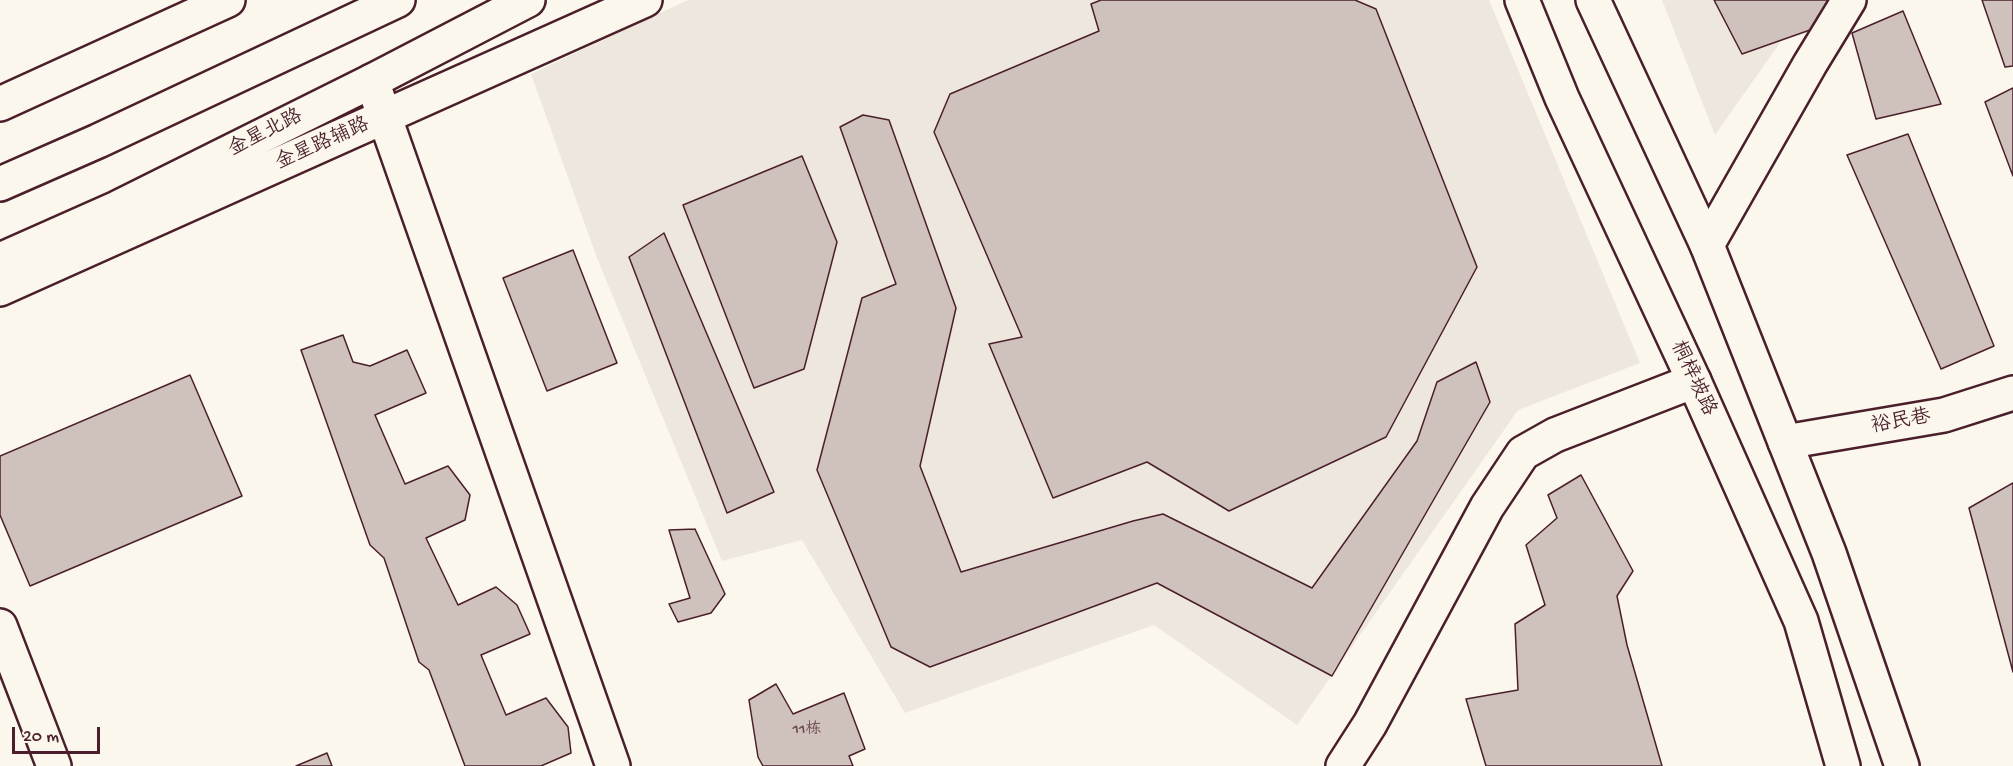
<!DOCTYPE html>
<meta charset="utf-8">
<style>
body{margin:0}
#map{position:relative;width:2013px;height:766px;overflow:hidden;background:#fbf7ec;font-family:"Gochi Hand",sans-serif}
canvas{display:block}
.scale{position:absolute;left:12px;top:727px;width:88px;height:27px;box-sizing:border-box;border:3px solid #4a1f2b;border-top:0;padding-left:8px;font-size:18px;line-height:21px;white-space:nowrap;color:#4a1f2b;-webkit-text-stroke:4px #fbf7ec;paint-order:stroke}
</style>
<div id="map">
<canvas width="2013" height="766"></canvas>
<div class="scale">20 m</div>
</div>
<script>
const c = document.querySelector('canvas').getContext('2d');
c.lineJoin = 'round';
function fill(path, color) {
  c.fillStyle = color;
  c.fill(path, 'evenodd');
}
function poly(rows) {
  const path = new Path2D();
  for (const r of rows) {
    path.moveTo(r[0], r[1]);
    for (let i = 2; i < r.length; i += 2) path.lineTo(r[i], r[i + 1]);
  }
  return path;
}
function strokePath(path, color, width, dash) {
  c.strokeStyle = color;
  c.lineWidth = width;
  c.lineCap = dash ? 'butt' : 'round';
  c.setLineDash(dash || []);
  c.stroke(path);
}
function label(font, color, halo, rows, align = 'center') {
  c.font = font + ' "Gochi Hand","LXGW WenKai TC",sans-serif';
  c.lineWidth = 4.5;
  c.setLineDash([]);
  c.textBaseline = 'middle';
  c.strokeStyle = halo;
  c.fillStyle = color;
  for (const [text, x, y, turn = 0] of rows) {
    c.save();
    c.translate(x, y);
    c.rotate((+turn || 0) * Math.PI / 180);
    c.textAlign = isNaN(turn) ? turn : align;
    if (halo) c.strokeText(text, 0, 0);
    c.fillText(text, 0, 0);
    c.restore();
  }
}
const built = poly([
 [688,0,1489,0,1640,363,1518,410,1297,725,1154,625,905,713,802,540,722,561,597,258,531,74],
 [1662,0,1810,0,1715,135]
]);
const building = poly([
 [1101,0,1355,0,1376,9,1477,267,1386,437,1229,511,1147,462,1053,498,989,344,1022,337,934,132,950,94,1099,31,1091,4,1101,0],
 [1714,0,1848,0,1827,24,1742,54,1714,0],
 [1982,0,2013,0,2013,66,2005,67,1982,0],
 [1903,11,1941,104,1876,119,1852,33,1903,11],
 [2013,88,2013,176,1985,102,2013,88],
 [863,115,889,120,956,308,920,466,961,572,1133,521,1163,514,1312,588,1417,441,1437,382,1476,362,1490,402,1332,676,1157,583,930,667,891,647,817,470,862,298,896,284,840,127,863,115],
 [1908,134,1994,346,1941,369,1847,155,1908,134],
 [802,156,837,242,804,369,754,388,683,205,802,156],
 [664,233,774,492,727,513,629,257,664,233],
 [573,250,617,363,547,391,503,278,573,250],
 [343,335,353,362,370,366,407,350,426,393,375,415,405,484,448,466,470,495,465,520,426,538,458,605,496,587,517,605,530,634,481,655,506,715,546,698,568,727,571,753,541,766,465,766,429,670,419,662,384,558,370,545,301,350,343,335],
 [190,375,242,496,30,586,0,515,0,456,190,375],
 [1581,475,1633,571,1617,596,1627,645,1662,766,1486,766,1466,699,1518,690,1515,624,1545,605,1526,545,1557,518,1548,495,1581,475],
 [2013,483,2013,672,1969,508,2013,483],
 [695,529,725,594,711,613,678,622,669,604,690,598,669,530,695,529],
 [776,684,793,714,844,693,865,749,849,756,853,766,763,766,758,757,749,700,776,684],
 [327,753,332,766,296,766,327,753]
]);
const minor = poly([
 [372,81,613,766],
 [0,104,228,0],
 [1707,245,1810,64,1849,0],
 [0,289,645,0],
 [1785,442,1944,415,2013,393],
 [0,626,54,766],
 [1343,766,1370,724,1487,507,1523,453,1555,435,1694,381]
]);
const major = poly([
 [1522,0,1562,98,1694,381,1801,621,1843,766],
 [1593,0,1707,245,1829,553,1902,766],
 [0,184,98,141,398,0],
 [0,260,117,208,372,81,528,0]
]);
const numberNames = [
 ["11栋",807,731]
];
const streetNames = [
 ["金星北路",266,134,-27],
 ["金星路辅路",323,145,-24],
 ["桐梓坡路",1692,379,65],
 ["裕民巷",1901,423,-10]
];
fill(built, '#eee7de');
fill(building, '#cfc2bc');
strokePath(building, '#4a1f2b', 1.5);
strokePath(minor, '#4a1f2b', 38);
strokePath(major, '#4a1f2b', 38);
strokePath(minor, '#fbf7ec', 33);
strokePath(major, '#fbf7ec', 33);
label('16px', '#6b484f', null, numberNames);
label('20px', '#4a1f2b', '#fbf7ec', streetNames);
</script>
